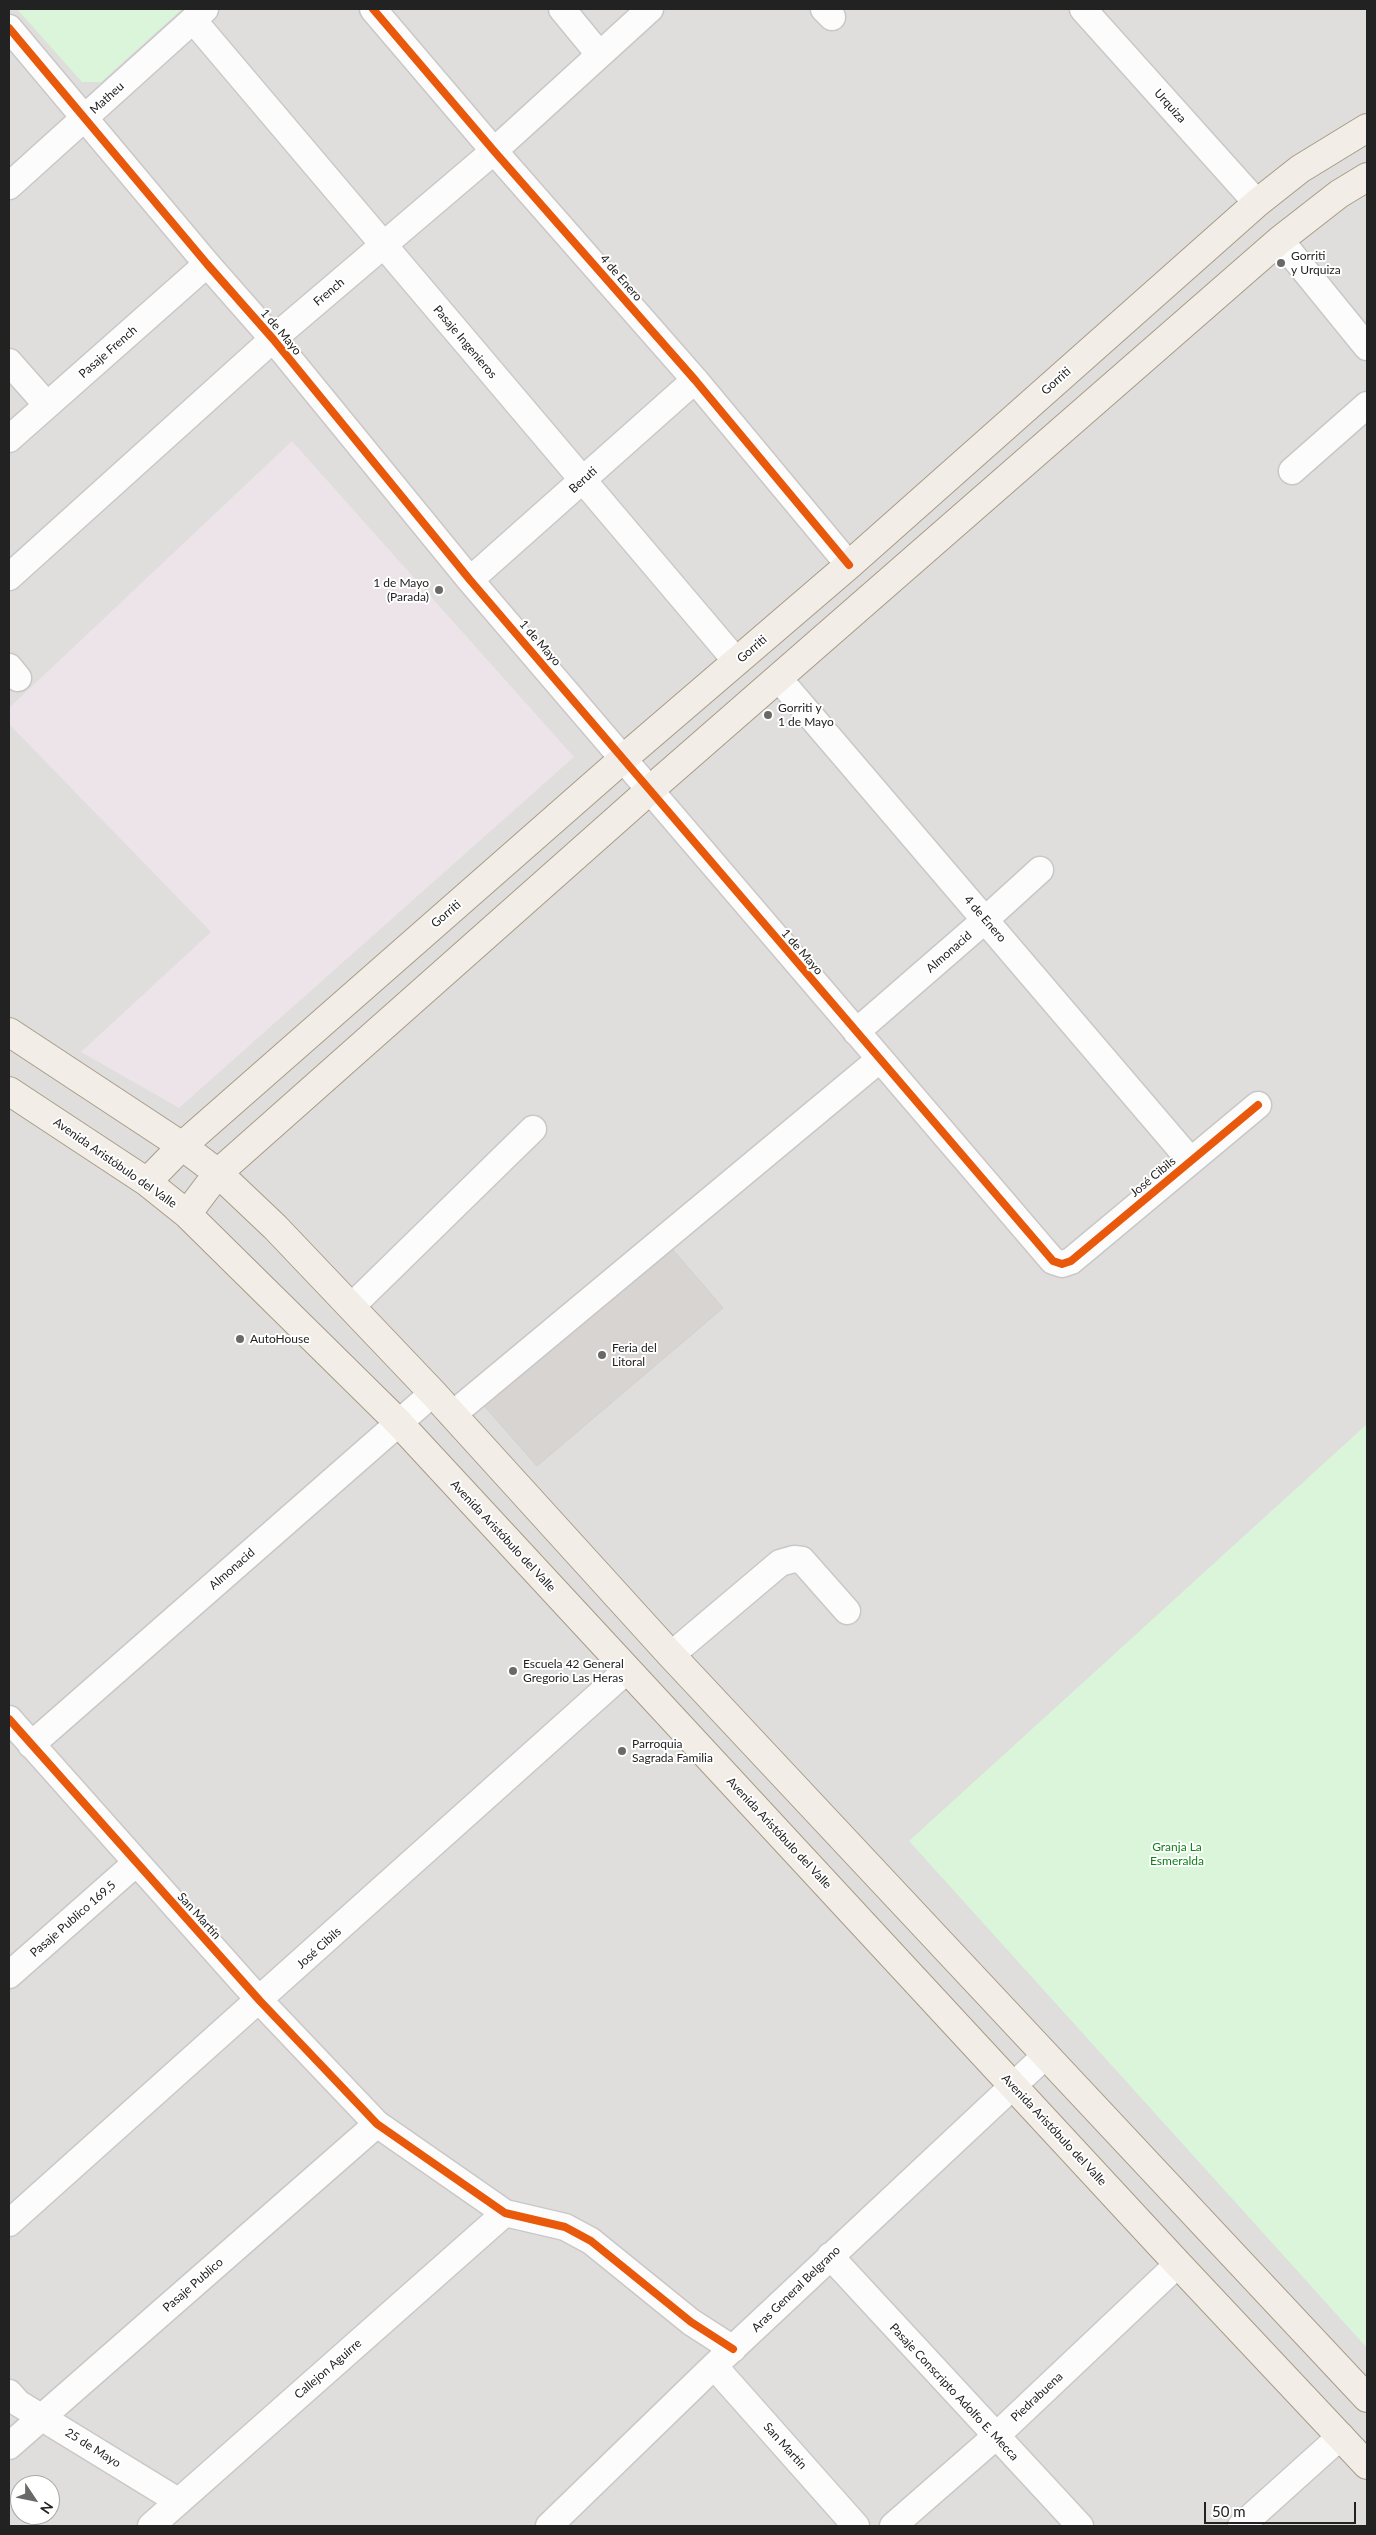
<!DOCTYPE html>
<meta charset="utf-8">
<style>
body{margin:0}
#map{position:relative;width:1376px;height:2535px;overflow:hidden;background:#f0eeeb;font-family:Lato,sans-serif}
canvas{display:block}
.frame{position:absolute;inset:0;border:10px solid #222;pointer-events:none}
.north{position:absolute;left:10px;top:2475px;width:50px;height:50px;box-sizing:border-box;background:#fff;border:1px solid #a7a7a7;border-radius:50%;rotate:124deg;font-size:14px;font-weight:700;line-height:20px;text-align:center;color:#222}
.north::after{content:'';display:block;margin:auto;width:18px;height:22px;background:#6a6968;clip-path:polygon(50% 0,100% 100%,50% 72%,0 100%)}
.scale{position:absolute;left:1204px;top:2502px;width:152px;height:22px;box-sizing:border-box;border:2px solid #222;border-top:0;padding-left:6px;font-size:15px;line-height:18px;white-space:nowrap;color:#222;-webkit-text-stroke:4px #fff;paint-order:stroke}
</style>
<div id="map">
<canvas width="1376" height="2535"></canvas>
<div class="frame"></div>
<div class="north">N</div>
<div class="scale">50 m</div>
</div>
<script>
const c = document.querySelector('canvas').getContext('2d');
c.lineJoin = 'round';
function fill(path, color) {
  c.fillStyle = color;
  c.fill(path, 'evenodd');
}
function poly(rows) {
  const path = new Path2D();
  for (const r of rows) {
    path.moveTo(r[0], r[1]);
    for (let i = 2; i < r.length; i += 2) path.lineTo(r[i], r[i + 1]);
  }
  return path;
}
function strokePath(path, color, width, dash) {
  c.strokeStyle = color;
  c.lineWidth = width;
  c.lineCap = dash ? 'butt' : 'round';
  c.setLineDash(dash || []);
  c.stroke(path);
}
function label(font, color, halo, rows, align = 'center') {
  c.font = font + ' Lato,sans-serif';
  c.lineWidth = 4;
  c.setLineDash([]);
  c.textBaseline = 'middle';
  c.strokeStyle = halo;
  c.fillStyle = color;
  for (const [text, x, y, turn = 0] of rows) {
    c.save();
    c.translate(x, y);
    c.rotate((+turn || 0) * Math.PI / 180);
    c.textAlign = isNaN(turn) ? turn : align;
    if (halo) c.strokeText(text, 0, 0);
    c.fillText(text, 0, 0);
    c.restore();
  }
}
const residential = poly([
 [9,9,1367,9,1367,2526,9,2526],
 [20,2485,50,2485,50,2515,20,2515]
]);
const industrial = poly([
 [292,441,574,757,179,1108,81,1052,211,932,9,724,9,708]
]);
const park = poly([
 [17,9,182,9,101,82,82,82],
 [1367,1424,1367,2348,909,1841]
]);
const building = poly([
 [667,1243,723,1308,537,1466,480,1401,667,1243]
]);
const minor = poly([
 [373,9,494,151,695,380,849,565],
 [562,9,599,54],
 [824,9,832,17],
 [1083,9,1257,203],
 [193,20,737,662],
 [9,28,207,264,273,339,470,580,1053,1261,1062,1264,1071,1261,1258,1105],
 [9,186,205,9],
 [1280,240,1367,347],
 [9,362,47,405],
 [9,439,207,264],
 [1292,471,1367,405],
 [9,577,273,339,494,151,650,9],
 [470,580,695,380],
 [9,667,18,678],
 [779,679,1190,1160],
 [856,1032,985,920,1040,870],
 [351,1307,533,1129],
 [452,1415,880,1059],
 [671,1655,780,1563,794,1559,802,1560,847,1611],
 [9,1719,260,2001,377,2124,505,2213,565,2227,591,2241,691,2322,733,2349],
 [31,1745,433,1393],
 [9,1975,136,1863],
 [9,2223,627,1670],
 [830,2256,1080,2526],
 [714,2366,856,2526],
 [9,2393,18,2403,178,2501],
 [9,2446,377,2124],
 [151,2526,505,2213],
 [549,2526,714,2366,1046,2055],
 [893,2526,995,2437,1178,2264],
 [1241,2526,1341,2436]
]);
const major = poly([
 [9,1032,182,1146,218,1173,275,1227,433,1393,671,1655,1367,2398],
 [9,1091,147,1182,187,1214,399,1423,1178,2264,1367,2465],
 [147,1182,182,1146,624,758,849,565,1257,203,1300,169,1367,128],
 [187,1214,218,1173,651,789,1280,240,1339,194,1367,177]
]);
const cycleway = poly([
 [373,9,494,151,695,380,849,565],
 [9,28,207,264,273,339,470,580,1053,1261,1062,1264,1071,1261,1258,1105],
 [9,1719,260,2001,377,2124,505,2213,565,2227,591,2241,691,2322,733,2349]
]);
const markers = [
 [1281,263,5,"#6a6968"],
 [439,590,5,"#6a6968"],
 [768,715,5,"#6a6968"],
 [240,1339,5,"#6a6968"],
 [602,1355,5,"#6a6968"],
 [513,1671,5,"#6a6968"],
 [622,1751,5,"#6a6968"]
];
const streetNames = [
 ["Matheu",107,98,-42],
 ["Urquiza",1170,106,48],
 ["4 de Enero",621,278,49],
 ["French",329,292,-40],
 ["1 de Mayo",281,332,50],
 ["Pasaje Ingenieros",465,342,50],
 ["Pasaje French",108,352,-41],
 ["Gorriti",1056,381,-42],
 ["Beruti",583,480,-42],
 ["1 de Mayo",540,643,49],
 ["Gorriti",752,649,-41],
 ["Gorriti",446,914,-41],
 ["4 de Enero",985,919,49],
 ["1 de Mayo",802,952,49],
 ["Almonacid",949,952,-41],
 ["Avenida Aristóbulo del Valle",115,1163,35],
 ["José Cibils",1153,1177,-40],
 ["Avenida Aristóbulo del Valle",503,1536,47],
 ["Almonacid",232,1569,-41],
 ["Avenida Aristóbulo del Valle",779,1833,47],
 ["San Martín",199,1916,48],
 ["Pasaje Publico 169,5",73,1919,-41],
 ["José Cibils",319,1948,-42],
 ["Avenida Aristóbulo del Valle",1054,2130,47],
 ["Pasaje Publico",193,2285,-41],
 ["Aras General Belgrano",796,2289,-44],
 ["Callejon Aguirre",328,2369,-41],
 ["Pasaje Conscripto Adolfo E. Mecca",954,2392,47],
 ["Piedrabuena",1037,2397,-43],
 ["San Martín",785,2446,48],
 ["25 de Mayo",93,2448,32]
];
const poiNames = [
 ["Gorriti",1291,256],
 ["y Urquiza",1291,270],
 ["1 de Mayo",429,583,"right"],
 ["(Parada)",429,597,"right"],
 ["Gorriti y",778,708],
 ["1 de Mayo",778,722],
 ["AutoHouse",250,1339],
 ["Feria del",612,1348],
 ["Litoral",612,1362],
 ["Escuela 42 General",523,1664],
 ["Gregorio Las Heras",523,1678],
 ["Parroquia",632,1744],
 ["Sagrada Familia",632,1758]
];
const parkNames = [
 ["Granja La",1177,1847],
 ["Esmeralda",1177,1861]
];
fill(residential, '#dfdedc');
fill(industrial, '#ede4e9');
fill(park, '#daf5da');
fill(building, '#d7d4d2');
strokePath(building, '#d3d0cc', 1);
strokePath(minor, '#c9c8c7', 29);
strokePath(major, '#a79c86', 30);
strokePath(minor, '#fdfcfc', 26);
strokePath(major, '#f3ede7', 28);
strokePath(cycleway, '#e8590c', 8);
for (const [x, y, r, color] of markers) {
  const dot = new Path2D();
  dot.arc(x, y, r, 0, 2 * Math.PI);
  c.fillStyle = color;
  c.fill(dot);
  strokePath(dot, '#fff', 2);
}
label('12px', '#222', '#fff', streetNames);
label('12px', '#222', '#fff', poiNames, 'left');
label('12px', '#0c8416', '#fff', parkNames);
</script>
